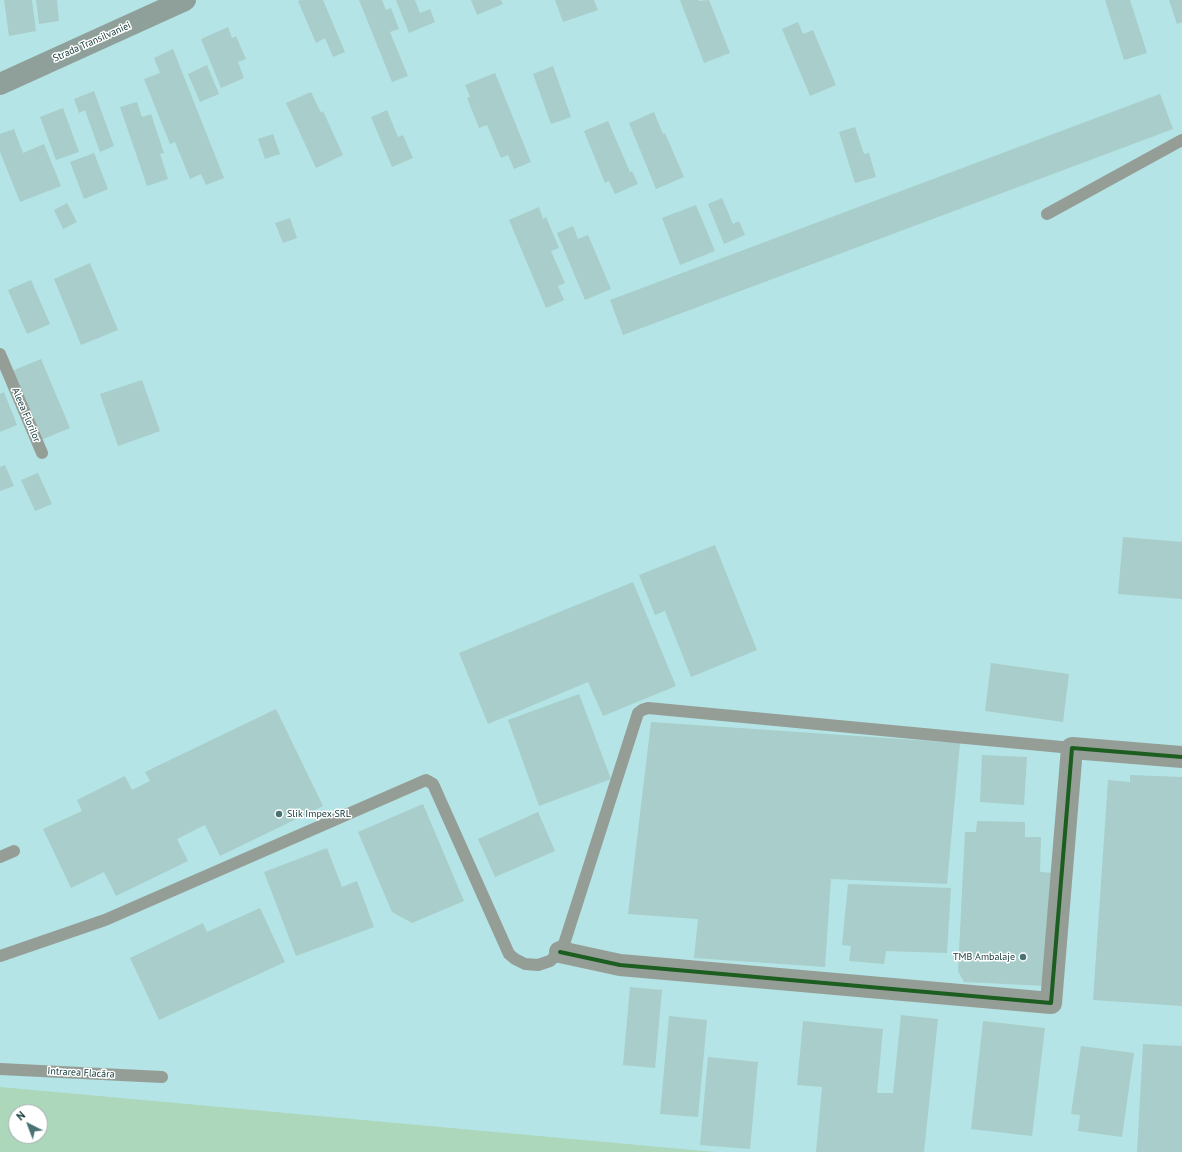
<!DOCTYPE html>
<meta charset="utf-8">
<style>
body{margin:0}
#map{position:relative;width:1182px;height:1152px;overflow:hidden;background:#b4e4e5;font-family:"PT Sans",sans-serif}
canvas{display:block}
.north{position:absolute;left:8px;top:1104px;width:40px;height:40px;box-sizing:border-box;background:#fff;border:1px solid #9faeae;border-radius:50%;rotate:318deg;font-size:11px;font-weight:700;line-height:16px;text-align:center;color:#0f3535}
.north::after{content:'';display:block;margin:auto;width:14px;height:18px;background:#497273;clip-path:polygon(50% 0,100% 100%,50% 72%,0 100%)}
</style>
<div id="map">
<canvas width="1182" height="1152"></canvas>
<div class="north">N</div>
</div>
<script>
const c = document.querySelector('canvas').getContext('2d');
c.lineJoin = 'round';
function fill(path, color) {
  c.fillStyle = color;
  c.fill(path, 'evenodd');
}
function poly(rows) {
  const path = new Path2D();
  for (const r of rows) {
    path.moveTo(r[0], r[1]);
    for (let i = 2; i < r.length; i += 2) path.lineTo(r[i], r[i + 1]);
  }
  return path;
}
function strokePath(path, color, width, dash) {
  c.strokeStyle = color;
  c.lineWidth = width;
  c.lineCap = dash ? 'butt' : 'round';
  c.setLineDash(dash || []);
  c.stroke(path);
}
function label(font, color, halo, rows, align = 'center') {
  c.font = font + ' "PT Sans",sans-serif';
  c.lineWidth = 3;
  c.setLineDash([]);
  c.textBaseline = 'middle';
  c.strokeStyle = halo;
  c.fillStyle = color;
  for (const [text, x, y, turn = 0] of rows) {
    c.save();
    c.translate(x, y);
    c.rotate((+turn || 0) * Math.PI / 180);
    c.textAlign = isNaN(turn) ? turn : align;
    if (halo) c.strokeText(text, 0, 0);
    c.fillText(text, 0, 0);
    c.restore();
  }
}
const green = poly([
 [0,1087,715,1152,0,1152],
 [16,1112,40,1112,40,1136,16,1136]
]);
const building = poly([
 [4,0,32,0,36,31,9,36],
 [36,0,57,0,59,21,39,24],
 [301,0,323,0,345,52,333,57,325,38,316,43,298,1],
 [359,0,382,0,386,10,391,8,399,29,390,32,408,76,392,82],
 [396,0,415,0,420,13,430,9,435,22,409,33],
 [471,0,501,0,503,4,477,15],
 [555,0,594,0,598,10,563,22],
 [680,0,698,0,699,1,709,0,730,53,704,63],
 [1105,0,1130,0,1147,53,1124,60],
 [1169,0,1182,0,1182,22,1177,24],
 [798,22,803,34,813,30,836,85,810,96,782,29],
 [228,27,232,38,236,36,246,59,238,62,244,78,221,88,201,39],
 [173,49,224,178,206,185,201,174,190,179,175,142,170,144,144,79,160,73,154,58],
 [207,65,219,94,200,102,188,74],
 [553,66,571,117,551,124,533,74],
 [495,73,531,162,514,169,508,155,501,158,487,125,479,128,467,98,470,97,465,85],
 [94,91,114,146,100,152,85,110,79,113,74,99],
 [311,92,321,113,323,111,343,155,316,168,286,103],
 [1160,94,1173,129,623,335,610,300],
 [137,102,142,117,151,114,164,153,160,154,168,179,147,186,120,107],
 [63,108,79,152,56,160,40,117],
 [387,110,398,137,403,135,413,158,392,167,371,117],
 [654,112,663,134,665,133,684,177,656,189,629,123],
 [608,121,630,172,632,171,638,184,615,194,609,181,605,183,584,131],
 [855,127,864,154,869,153,876,177,855,183,839,132],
 [14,129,23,153,44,144,61,186,20,202,0,152,0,134],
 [273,134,280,154,265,159,258,139],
 [94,153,108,189,84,199,70,162],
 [722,198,733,224,739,221,745,235,724,244,708,204],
 [67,203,77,222,63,229,54,210],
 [696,205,715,251,680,265,662,218],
 [539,207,543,219,546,217,559,248,551,251,565,283,558,286,564,300,546,308,509,220],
 [290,218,297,238,283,243,275,223],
 [573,226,578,239,588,235,611,289,585,300,557,233],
 [90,263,118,330,81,345,54,279],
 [31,280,50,324,27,334,8,290],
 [41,359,70,428,41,440,12,371],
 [142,380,160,431,118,446,100,394],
 [4,392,17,425,0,432,0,394],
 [5,465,14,486,0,491,0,467],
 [38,473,52,504,35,511,21,480],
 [1123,537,1182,542,1182,599,1118,594],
 [715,545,757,650,691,677,665,611,655,615,639,575],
 [633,582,676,686,603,716,588,682,488,724,459,653],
 [991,663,1069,674,1063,722,985,711],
 [579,694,611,779,539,806,508,720],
 [276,709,323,806,220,856,205,825,177,839,188,861,116,896,104,872,71,888,43,829,82,811,77,800,125,776,132,790,150,781,145,772],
 [651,722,960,743,947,884,831,879,825,967,694,958,698,919,628,914],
 [982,755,1027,757,1024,805,980,802],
 [1130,775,1182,777,1182,1006,1093,1000,1108,780,1130,782],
 [423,804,464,901,412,923,392,912,358,832],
 [538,812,555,851,495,877,478,839],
 [977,821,1025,822,1025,837,1041,837,1040,872,1053,873,1046,986,964,982,958,971,965,832,976,832],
 [327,848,342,887,357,881,374,927,296,956,264,872],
 [848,884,951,888,947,953,886,951,884,964,849,961,851,946,842,945],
 [260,908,285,962,159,1020,130,958,203,923,207,932],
 [630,987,662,990,655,1068,623,1065],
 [901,1015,938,1019,924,1152,816,1152,822,1087,797,1085,803,1021,883,1029,877,1093,893,1093],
 [669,1016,707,1020,698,1117,660,1114],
 [983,1021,1045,1028,1032,1136,971,1129],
 [1143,1044,1182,1046,1182,1152,1137,1152],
 [1081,1046,1134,1053,1122,1137,1078,1131,1080,1115,1071,1114],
 [708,1057,758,1062,750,1149,700,1145]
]);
const lane = poly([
 [1047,214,1182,140],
 [0,354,42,453],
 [0,857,14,851],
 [0,956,105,920,426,780,433,784,509,954,515,959,525,964,538,965,550,961,560,952,565,941,638,713,642,710,648,708,1072,748],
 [0,1069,162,1077]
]);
const street = poly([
 [560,952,620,965,1051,1003,1072,748,1182,757]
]);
const primary = poly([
 [0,84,185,0]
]);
const cycleway = poly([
 [560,952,620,965,1051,1003,1072,748,1182,757]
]);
const markers = [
 [279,814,4,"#497273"],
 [1023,957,4,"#497273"]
];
const streetNames = [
 ["Strada Transilvaniei",92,42,-24],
 ["Aleea Florilor",26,415,67],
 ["Intrarea Flacăra",81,1073,3]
];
const poiNames = [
 ["Slik Impex SRL",287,814],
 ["TMB Ambalaje",1015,957,"right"]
];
fill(green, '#acd7ba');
fill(building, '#a8cdca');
strokePath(lane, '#959e96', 12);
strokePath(street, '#959e96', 22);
strokePath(primary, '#8ea099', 22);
strokePath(cycleway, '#1b5e20', 4);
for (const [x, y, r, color] of markers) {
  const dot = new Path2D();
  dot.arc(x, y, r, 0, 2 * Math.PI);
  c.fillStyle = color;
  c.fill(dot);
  strokePath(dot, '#fff', 1.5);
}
label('10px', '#0f3535', '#fff', streetNames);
label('10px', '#0f3535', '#fff', poiNames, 'left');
</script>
